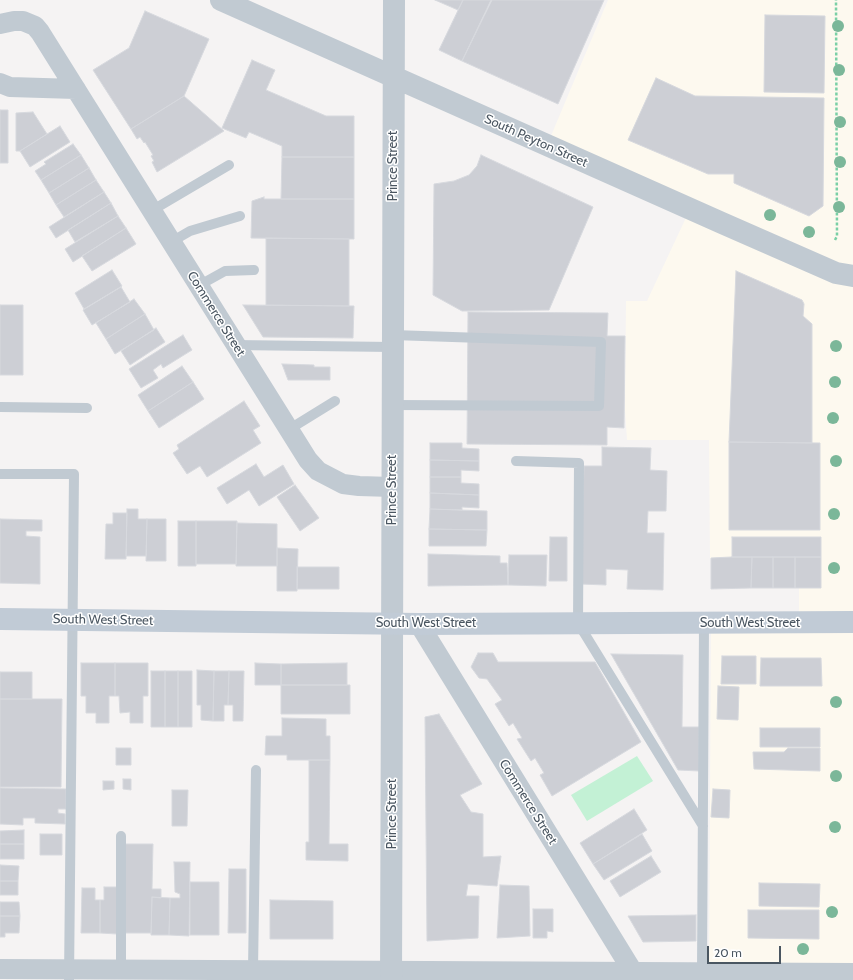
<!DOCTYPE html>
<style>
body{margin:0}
#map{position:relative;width:853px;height:980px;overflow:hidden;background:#f5f3f3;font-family:Cabin,sans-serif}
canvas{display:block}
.scale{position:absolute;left:707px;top:946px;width:74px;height:18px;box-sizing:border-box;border:2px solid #4a5661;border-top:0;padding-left:5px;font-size:12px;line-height:14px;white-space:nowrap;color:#4a5661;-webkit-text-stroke:3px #fff;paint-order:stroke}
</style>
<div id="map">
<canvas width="853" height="980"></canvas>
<div class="scale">20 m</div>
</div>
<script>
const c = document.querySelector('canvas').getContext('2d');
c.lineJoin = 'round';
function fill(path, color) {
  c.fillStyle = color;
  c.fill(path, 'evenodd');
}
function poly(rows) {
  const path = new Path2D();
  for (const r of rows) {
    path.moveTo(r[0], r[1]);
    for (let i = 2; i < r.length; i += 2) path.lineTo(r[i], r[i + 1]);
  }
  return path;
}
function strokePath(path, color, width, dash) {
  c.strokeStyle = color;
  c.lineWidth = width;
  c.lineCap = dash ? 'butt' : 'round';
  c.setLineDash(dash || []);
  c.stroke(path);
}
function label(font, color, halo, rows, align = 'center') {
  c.font = font + ' Cabin,sans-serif';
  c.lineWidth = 3;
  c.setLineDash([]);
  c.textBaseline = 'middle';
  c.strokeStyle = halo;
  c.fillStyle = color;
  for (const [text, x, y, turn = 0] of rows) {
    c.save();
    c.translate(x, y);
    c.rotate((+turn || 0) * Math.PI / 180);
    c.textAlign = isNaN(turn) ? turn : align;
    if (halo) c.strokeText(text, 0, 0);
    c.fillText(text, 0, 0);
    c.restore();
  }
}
const commercial = poly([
 [608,0,853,0,853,980,709,971,711,622,799,622,799,559,710,559,709,440,627,440,625,410,626,301,647,301,691,207,548,143]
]);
const green = poly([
 [637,756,653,781,587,821,571,795]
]);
const building = poly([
 [435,0,463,0,458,10,435,0],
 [463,0,491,0,462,61,439,50,463,0],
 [492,0,604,0,558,104,462,61,492,0],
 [145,11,209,39,184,96,131,129,93,70,129,48,145,11],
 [765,15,825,16,824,93,764,92,765,15],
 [252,60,275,70,266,90,326,116,354,116,354,157,282,157,282,146,249,132,246,138,222,128,252,60],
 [656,78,695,96,824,98,823,206,809,216,734,183,734,174,708,174,628,140,656,78],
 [184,96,224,131,157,172,152,162,154,161,151,156,153,155,145,142,144,143,140,137,137,139,131,129,184,96],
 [0,110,8,110,8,163,0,163,0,110],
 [33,112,47,134,20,151,16,151,16,113,33,112],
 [60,126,70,142,30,167,20,151,60,126],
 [73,144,81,155,41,180,35,171,46,164,44,162,73,144],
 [81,155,89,168,49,193,41,180,81,155],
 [481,155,593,207,549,310,462,311,433,295,434,184,454,181,469,175,477,166,481,155],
 [282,157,354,157,354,199,281,199,282,157],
 [89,168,96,180,56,205,49,193,89,168],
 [96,180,104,192,64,217,56,205,96,180],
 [104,192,111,203,56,238,49,227,104,192],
 [264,197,264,199,354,199,354,239,251,238,252,201,264,197],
 [111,203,118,216,75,242,68,230,111,203],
 [118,216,126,228,73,262,65,249,118,216],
 [126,228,136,244,92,271,82,256,126,228],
 [266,238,349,239,349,306,266,305,266,238],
 [112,270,122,286,84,309,75,293,112,270],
 [736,271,802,300,804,304,803,316,812,324,812,443,729,442,736,271],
 [121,287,130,302,92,325,83,310,121,287],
 [134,299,145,314,106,339,96,323,134,299],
 [0,305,23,305,23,375,0,375,0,305],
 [243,305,354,306,353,338,263,337,243,305],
 [468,312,608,313,607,336,625,336,624,428,607,427,607,445,467,444,468,312],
 [145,314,154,330,115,354,106,339,145,314],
 [156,328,165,342,130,365,121,351,156,328],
 [183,335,192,350,163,368,161,364,153,370,158,378,141,388,129,369,183,335],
 [282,364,314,365,314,367,330,367,330,380,288,380,282,364],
 [182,366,193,382,148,411,138,395,182,366],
 [193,382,204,399,159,428,148,411,193,382],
 [244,401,260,426,253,430,261,443,207,477,200,466,187,474,173,453,179,449,177,445,244,401],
 [729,442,820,443,820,530,729,530,729,442],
 [430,443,462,443,462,448,479,449,479,461,430,460,430,443],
 [602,447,651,448,650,470,667,471,666,511,648,511,647,533,664,533,663,590,627,589,628,570,606,569,606,585,580,584,584,466,602,466,602,447],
 [430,460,479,461,479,471,461,470,461,477,430,477,430,460],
 [256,464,264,477,283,465,294,484,259,506,249,490,227,504,217,488,256,464],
 [430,477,461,477,461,483,479,484,479,495,430,493,430,477],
 [295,485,319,518,300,531,277,497,295,485],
 [430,493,479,495,479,508,462,507,462,510,430,509,430,493],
 [127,509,138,509,138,519,147,519,146,556,126,556,127,509],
 [430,509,487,511,487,530,429,529,430,509],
 [113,513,127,513,126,559,105,559,106,524,113,524,113,513],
 [0,519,42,520,42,531,26,531,26,536,40,537,40,584,0,583,0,519],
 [147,519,166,519,166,561,146,561,147,519],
 [178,521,196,521,196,566,178,566,178,521],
 [196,521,237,521,236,564,196,564,196,521],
 [237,523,277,524,277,566,236,566,237,523],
 [429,529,487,530,486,546,429,546,429,529],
 [550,537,567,537,567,581,549,581,550,537],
 [732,537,821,537,821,557,732,557,732,537],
 [277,548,298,549,297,591,277,591,277,548],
 [428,554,500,556,500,563,507,563,508,585,428,586,428,554],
 [509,555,547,555,546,586,508,585,509,555],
 [732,557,752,557,751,588,711,589,711,558,732,557],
 [752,557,773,557,773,588,751,588,752,557],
 [773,557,795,557,795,588,773,588,773,557],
 [795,557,821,557,821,588,795,588,795,557],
 [297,567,339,567,339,589,297,589,297,567],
 [478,653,493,653,498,662,595,662,641,742,552,796,540,775,544,773,535,758,531,761,517,739,522,738,513,723,509,726,495,704,502,700,487,679,479,678,471,667,478,653],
 [611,654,683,655,682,727,699,727,699,771,678,770,611,654],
 [722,656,756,656,756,684,721,684,722,656],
 [761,658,821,658,822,686,760,686,761,658],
 [81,663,115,663,115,696,109,696,109,723,96,723,96,713,86,713,86,696,81,696,81,663],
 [115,663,148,663,148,696,143,696,143,723,130,723,130,712,120,713,119,696,115,696,115,663],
 [255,663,281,664,281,685,255,685,255,663],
 [347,663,347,685,281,685,281,664,347,663],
 [197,670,214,671,213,721,201,720,201,705,197,705,197,670],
 [151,671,165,671,165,727,151,727,151,671],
 [165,671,178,671,178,727,165,727,165,671],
 [178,671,192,671,192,727,178,727,178,671],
 [214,671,229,671,228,705,224,705,224,721,213,721,214,671],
 [229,671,244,671,243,721,233,721,233,705,228,705,229,671],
 [0,672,32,672,32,699,0,699,0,672],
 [281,685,350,685,350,714,281,714,281,685],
 [718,686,739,687,738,720,717,719,718,686],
 [0,699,62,699,61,787,0,787,0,699],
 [439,714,482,784,460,795,471,812,483,814,483,857,501,856,497,886,468,884,466,896,479,896,478,938,427,941,425,717,439,714],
 [282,718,326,719,326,736,330,736,330,760,287,760,287,755,265,755,266,736,282,736,282,718],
 [760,728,820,728,820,747,760,747,760,728],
 [116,748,131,748,131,765,116,765,116,748],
 [788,748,820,748,820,771,754,769,753,752,784,752,788,748],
 [309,760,330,760,329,844,348,844,348,861,306,860,306,842,309,842,309,760],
 [123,779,131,779,131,790,123,789,123,779],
 [103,781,114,781,114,789,103,790,103,781],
 [0,788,66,789,66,809,58,809,58,813,65,814,65,824,35,823,35,818,23,818,23,825,0,824,0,788],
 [713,789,730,790,729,818,711,817,713,789],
 [172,790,188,790,187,826,172,826,172,790],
 [634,809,647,830,593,864,580,843,634,809],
 [24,830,24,844,0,844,0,831,24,830],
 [40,834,62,834,62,855,40,855,40,834],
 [642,834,652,851,604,880,593,864,642,834],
 [0,844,24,844,24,859,0,859,0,844],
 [124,844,153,844,152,889,161,889,161,898,152,897,151,933,124,933,124,844],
 [651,856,661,872,620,897,610,881,651,856],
 [174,862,190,862,189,936,169,935,170,898,180,898,180,894,175,892,174,862],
 [0,865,19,866,18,881,0,881,0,865],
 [229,869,246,869,246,933,228,933,229,869],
 [0,881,18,881,18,895,0,895,0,881],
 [190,882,219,882,219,935,190,935,190,882],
 [759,883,820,884,819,907,759,906,759,883],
 [500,885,529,886,530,936,497,938,500,885],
 [104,887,117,887,117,934,100,933,100,900,104,900,104,887],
 [82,888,95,888,95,900,100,900,100,933,81,933,82,888],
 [152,897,170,898,169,935,151,935,152,897],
 [270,900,333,901,333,939,270,939,270,900],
 [0,902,19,902,20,916,0,916,0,902],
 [533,909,553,909,553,932,547,931,547,938,533,938,533,909],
 [748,910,819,910,819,939,748,938,748,910],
 [696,915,696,941,643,942,628,916,696,915],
 [0,916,20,916,19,933,5,933,5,937,0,937,0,916]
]);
const path = poly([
 [835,240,837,236,836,0]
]);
const service = poly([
 [151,211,229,165],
 [171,242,190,231,240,216],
 [198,286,225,271,254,270],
 [234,345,392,347],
 [393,405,599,406,601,342,393,335],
 [0,407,87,408],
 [288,430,335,401],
 [516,461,579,463,578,623,703,826],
 [0,474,74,474,69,980],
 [121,970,121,836],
 [253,970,256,770],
 [702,972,704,623]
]);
const minor = poly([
 [0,24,14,21,23,21,35,26,40,32,308,460,318,471,343,484,359,486,392,487],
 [0,83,10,87,76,89],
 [419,624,638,980],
 [0,969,853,973]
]);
const tertiary = poly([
 [221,0,722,223,836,273,853,276],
 [391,980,394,0]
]);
const secondary = poly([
 [0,619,419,624,853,622]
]);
const trees = [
 [838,26],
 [839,70],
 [840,122],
 [840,162],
 [839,207],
 [770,215],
 [809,232],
 [836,346],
 [835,382],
 [833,418],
 [836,461],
 [834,514],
 [834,568],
 [836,702],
 [836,776],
 [835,827],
 [832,912],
 [803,949]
];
const streetNames = [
 ["South Peyton Street",536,141,24],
 ["Prince Street",393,166,-90],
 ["Commerce Street",216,314,58],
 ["Prince Street",392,490,-90],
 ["South West Street",103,620,1],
 ["South West Street",426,623],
 ["South West Street",750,623],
 ["Commerce Street",528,802,58],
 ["Prince Street",392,814,-90]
];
fill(commercial, '#fdf9ef');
fill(green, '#c3f1d5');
fill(building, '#cdcfd5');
strokePath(building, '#d7d9de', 1);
strokePath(path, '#7ad0a6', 2.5, [3, 2]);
strokePath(service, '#c1cad2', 10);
strokePath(minor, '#c1cad2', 20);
strokePath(tertiary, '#c1cad2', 22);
strokePath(secondary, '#c1cbd6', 22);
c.fillStyle = '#7bb799';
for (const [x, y] of trees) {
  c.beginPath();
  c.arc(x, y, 6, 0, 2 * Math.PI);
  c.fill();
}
label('13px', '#4a5661', '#fff', streetNames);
</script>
